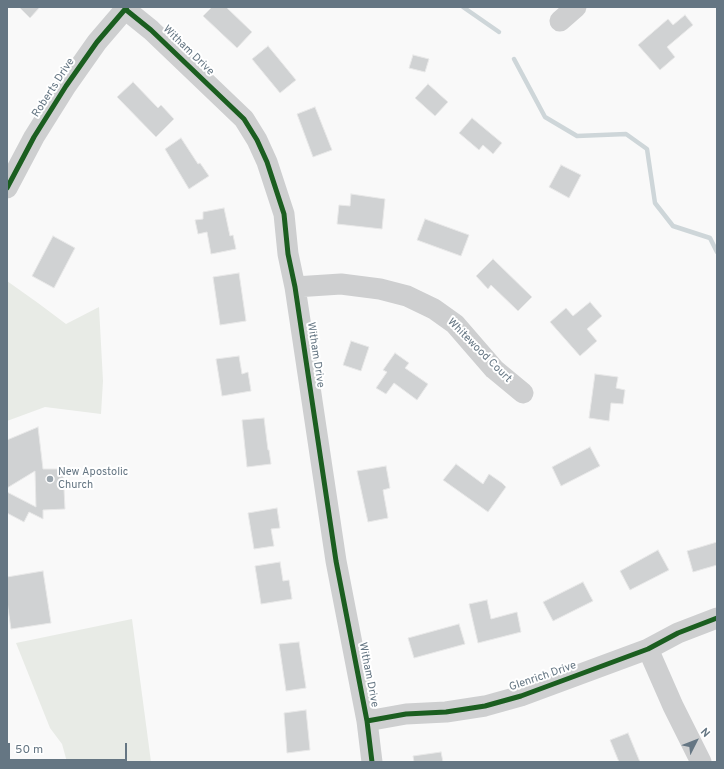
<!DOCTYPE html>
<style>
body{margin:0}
#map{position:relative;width:724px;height:769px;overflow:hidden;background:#f9f9f9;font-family:Overpass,sans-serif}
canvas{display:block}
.frame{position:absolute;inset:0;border:8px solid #657683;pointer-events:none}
.north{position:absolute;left:676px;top:721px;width:40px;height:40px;-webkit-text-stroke:3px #fff;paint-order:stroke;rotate:48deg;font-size:11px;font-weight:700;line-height:16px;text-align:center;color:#657683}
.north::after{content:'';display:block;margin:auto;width:14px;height:18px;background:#657683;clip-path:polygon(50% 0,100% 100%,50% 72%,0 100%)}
.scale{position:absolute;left:8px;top:743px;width:119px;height:18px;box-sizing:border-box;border:2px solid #657683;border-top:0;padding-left:5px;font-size:12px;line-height:14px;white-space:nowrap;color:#657683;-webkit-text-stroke:3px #fff;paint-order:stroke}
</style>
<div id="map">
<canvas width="724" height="769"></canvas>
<div class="frame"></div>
<div class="north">N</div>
<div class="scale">50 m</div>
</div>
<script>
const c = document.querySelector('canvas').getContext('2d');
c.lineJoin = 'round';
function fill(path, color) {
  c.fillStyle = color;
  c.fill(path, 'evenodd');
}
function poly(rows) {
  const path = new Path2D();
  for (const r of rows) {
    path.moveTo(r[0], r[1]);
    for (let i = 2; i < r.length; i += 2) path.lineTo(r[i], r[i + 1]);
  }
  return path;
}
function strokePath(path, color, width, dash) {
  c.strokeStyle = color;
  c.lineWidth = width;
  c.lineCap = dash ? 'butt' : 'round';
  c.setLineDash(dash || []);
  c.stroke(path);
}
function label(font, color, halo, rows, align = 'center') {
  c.font = font + ' Overpass,sans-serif';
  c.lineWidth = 4;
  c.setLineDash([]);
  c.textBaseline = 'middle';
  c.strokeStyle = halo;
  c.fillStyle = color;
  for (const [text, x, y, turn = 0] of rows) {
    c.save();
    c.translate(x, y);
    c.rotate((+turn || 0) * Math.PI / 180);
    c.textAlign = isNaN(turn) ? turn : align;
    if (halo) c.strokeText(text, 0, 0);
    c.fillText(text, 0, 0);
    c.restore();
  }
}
const green = poly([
 [7,281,38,303,66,324,99,307,103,381,101,414,45,407,7,421],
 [132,619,151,762,67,762,62,744,50,728,16,643]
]);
const stream = poly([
 [463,7,499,32],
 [514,59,545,117,577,136,626,134,647,149,655,203,673,226,710,238,717,252]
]);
const building = poly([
 [19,7,40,7,30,18,19,7],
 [212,7,226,7,252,32,237,48,203,16,212,7],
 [685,15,693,25,667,47,675,57,660,70,638,45,668,19,673,25,685,15],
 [268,46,296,80,280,93,252,59,268,46],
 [413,55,429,59,425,72,409,68,413,55],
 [133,82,158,108,161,105,174,119,156,137,117,97,133,82],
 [428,84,448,102,435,116,415,98,428,84],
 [315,107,332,150,313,157,297,114,315,107],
 [472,118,502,143,493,154,483,145,479,150,459,133,472,118],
 [181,138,198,164,200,163,209,176,189,189,165,149,181,138],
 [561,165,581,175,569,198,549,187,561,165],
 [351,194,385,199,382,229,337,224,339,205,350,206,351,194],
 [224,208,230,236,233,235,236,249,211,254,207,232,198,234,195,220,203,219,203,212,224,208],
 [425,219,469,235,461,256,417,240,425,219],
 [53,236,75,248,54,288,32,276,53,236],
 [493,259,532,297,518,311,491,285,488,289,476,276,493,259],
 [239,273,246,321,220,325,213,277,239,273],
 [590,302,602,316,587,329,597,341,580,356,550,322,566,308,573,316,590,302],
 [351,341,369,347,361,371,343,365,351,341],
 [395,353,409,363,405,368,428,384,417,400,394,383,386,394,376,388,387,372,383,370,395,353],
 [239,356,242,374,248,372,251,391,222,396,216,359,239,356],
 [595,374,618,377,616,388,625,390,623,404,611,403,609,421,589,418,595,374],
 [264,418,268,450,269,450,271,464,247,467,242,420,264,418],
 [38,427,43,469,63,469,65,509,43,510,43,519,29,512,24,522,7,513,7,492,36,507,35,471,7,488,7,440,38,427],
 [590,447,600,466,561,486,552,467,590,447],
 [456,464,483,484,489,474,502,483,506,487,488,512,443,480,456,464],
 [386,466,390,488,383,490,388,518,368,522,357,471,386,466],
 [277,508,280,528,271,529,274,546,254,549,248,513,277,508],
 [717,542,717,565,693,572,687,551,717,542],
 [658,550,669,570,630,590,620,571,658,550],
 [280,562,283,581,289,580,292,599,261,604,255,566,280,562],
 [43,571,51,623,11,629,7,601,7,577,43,571],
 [583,582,593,601,553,621,543,602,583,582],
 [487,600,491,619,517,612,521,632,478,643,469,604,487,600],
 [459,624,465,644,414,658,408,638,459,624],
 [299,642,306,688,286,691,279,644,299,642],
 [306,710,310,750,287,753,284,713,306,710],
 [628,733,640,762,619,762,610,740,628,733],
 [441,752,443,762,414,762,413,756,441,752]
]);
const minor = poly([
 [125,9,151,30,244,119,257,140,267,162,284,214,288,254,295,287,336,561,367,721,372,762],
 [560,21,576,7],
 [7,188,34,137,66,86,97,42,127,7],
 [295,287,341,284,380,289,407,296,434,309,455,324,494,369,523,393],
 [648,649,673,706,701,762],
 [367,721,406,714,446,712,485,706,521,696,648,649,678,633,717,618]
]);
const cycleway = poly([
 [125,9,151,30,244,119,257,140,267,162,284,214,288,254,295,287,336,561,367,721,372,762],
 [7,188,34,137,66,86,97,42,127,7],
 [367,721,406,714,446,712,485,706,521,696,648,649,678,633,717,618]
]);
const markers = [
 [50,479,4,"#99a4ac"]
];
const streetNames = [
 ["Witham Drive",188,51,44],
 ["Roberts Drive",54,88,-57],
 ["Whitewood Court",479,351,45],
 ["Witham Drive",315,355,81],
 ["Witham Drive",368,675,79],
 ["Glenrich Drive",543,677,-19]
];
const poiNames = [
 ["New Apostolic",58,473],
 ["Church",58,486]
];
fill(green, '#e8ebe6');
strokePath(stream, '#ced6d9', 4.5);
fill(building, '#d0d2d3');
strokePath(building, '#e8e8e8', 1);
strokePath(minor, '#cecfd0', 21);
strokePath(cycleway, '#1b5e20', 5);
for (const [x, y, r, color] of markers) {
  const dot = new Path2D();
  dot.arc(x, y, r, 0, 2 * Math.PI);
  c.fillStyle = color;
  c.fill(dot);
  strokePath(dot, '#fff', 1.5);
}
label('11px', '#657683', '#fff', streetNames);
label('11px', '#657683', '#fff', poiNames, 'left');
</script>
